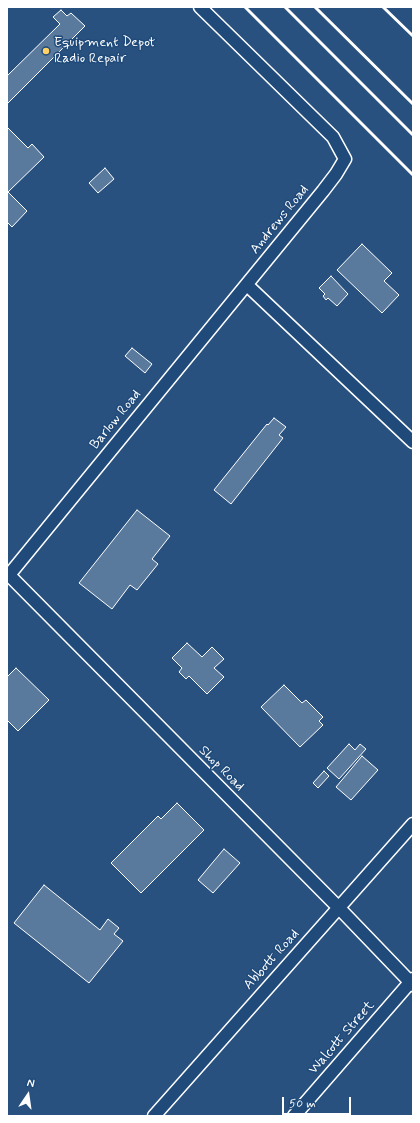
<!DOCTYPE html>
<style>
body{margin:0}
#map{position:relative;width:420px;height:1123px;overflow:hidden;background:#28517f;font-family:Mynerve,sans-serif}
canvas{display:block}
.frame{position:absolute;inset:0;border:8px solid #fff;pointer-events:none}
.north{position:absolute;left:8px;top:1075px;width:40px;height:40px;-webkit-text-stroke:3px #1f4a7a;paint-order:stroke;rotate:13deg;font-size:11px;font-weight:700;line-height:16px;text-align:center;color:#fff}
.north::after{content:'';display:block;margin:auto;width:14px;height:18px;background:#fff;clip-path:polygon(50% 0,100% 100%,50% 72%,0 100%)}
.scale{position:absolute;left:282px;top:1097px;width:69px;height:18px;box-sizing:border-box;border:2px solid #fff;border-top:0;padding-left:5px;font-size:12px;line-height:14px;white-space:nowrap;color:#fff;-webkit-text-stroke:3px #1f4a7a;paint-order:stroke}
</style>
<div id="map">
<canvas width="420" height="1123"></canvas>
<div class="frame"></div>
<div class="north">N</div>
<div class="scale">50 m</div>
</div>
<script>
const c = document.querySelector('canvas').getContext('2d');
c.lineJoin = 'round';
function fill(path, color) {
  c.fillStyle = color;
  c.fill(path, 'evenodd');
}
function poly(rows) {
  const path = new Path2D();
  for (const r of rows) {
    path.moveTo(r[0], r[1]);
    for (let i = 2; i < r.length; i += 2) path.lineTo(r[i], r[i + 1]);
  }
  return path;
}
function strokePath(path, color, width, dash) {
  c.strokeStyle = color;
  c.lineWidth = width;
  c.lineCap = dash ? 'butt' : 'round';
  c.setLineDash(dash || []);
  c.stroke(path);
}
function label(font, color, halo, rows, align = 'center') {
  c.font = font + ' Mynerve,sans-serif';
  c.lineWidth = 3;
  c.setLineDash([]);
  c.textBaseline = 'middle';
  c.strokeStyle = halo;
  c.fillStyle = color;
  for (const [text, x, y, turn = 0] of rows) {
    c.save();
    c.translate(x, y);
    c.rotate((+turn || 0) * Math.PI / 180);
    c.textAlign = isNaN(turn) ? turn : align;
    if (halo) c.strokeText(text, 0, 0);
    c.fillText(text, 0, 0);
    c.restore();
  }
}
const building = poly([
 [61,10,67,16,71,13,85,26,7,104,7,76,60,24,53,17,61,10],
 [7,127,28,148,32,144,44,157,8,192,27,211,12,227,7,222,7,127],
 [105,168,114,179,98,193,89,183,105,168],
 [362,244,392,273,384,281,399,295,382,313,337,270,362,244],
 [331,276,348,294,337,306,328,298,326,300,323,296,325,294,319,288,331,276],
 [132,348,152,364,145,373,125,356,132,348],
 [274,418,286,427,279,435,283,438,231,504,214,490,267,424,268,425,274,418],
 [137,510,170,536,152,559,158,564,137,590,130,585,112,609,79,583,137,510],
 [187,643,202,657,212,647,224,659,214,668,224,677,207,694,189,676,186,679,179,672,182,668,172,658,187,643],
 [16,668,49,700,18,731,7,720,7,677,16,668],
 [284,685,302,703,306,700,323,717,319,721,323,725,300,747,261,707,284,685],
 [349,744,355,750,360,744,366,749,339,779,327,768,349,744],
 [362,756,378,770,351,800,336,787,362,756],
 [324,771,329,776,318,788,313,783,324,771],
 [177,803,204,830,141,893,111,863,158,816,161,819,177,803],
 [224,849,240,863,213,893,198,880,224,849],
 [44,885,100,930,108,919,119,928,114,934,123,941,89,983,14,923,44,885]
]);
const minor = poly([
 [247,285,413,442],
 [7,573,339,908,413,985],
 [9,575,323,191,336,174,345,159,333,137,200,7],
 [154,1116,413,824],
 [294,1116,413,979]
]);
const rail = poly([
 [245,7,413,175],
 [285,7,413,135],
 [315,7,413,104],
 [383,7,413,36]
]);
const markers = [
 [46,51,4,"#ffd166"]
];
const poiNames = [
 ["Equipment Depot",54,43],
 ["Radio Repair",54,59]
];
const streetNames = [
 ["Andrews Road",280,220,-51],
 ["Barlow Road",116,420,-51],
 ["Shop Road",221,769,45],
 ["Abbott Road",272,960,-48],
 ["Walcott Street",342,1038,-49]
];
fill(building, '#5a7a9d');
strokePath(building, '#fff', 1);
strokePath(minor, '#fff', 15);
strokePath(minor, '#1f4a7a', 12);
strokePath(rail, '#fff', 3);
for (const [x, y, r, color] of markers) {
  const dot = new Path2D();
  dot.arc(x, y, r, 0, 2 * Math.PI);
  c.fillStyle = color;
  c.fill(dot);
  strokePath(dot, '#1f4a7a', 1.5);
}
label('14px', '#fff', '#1f4a7a', poiNames, 'left');
label('14px', '#fff', '#1f4a7a', streetNames);
</script>
